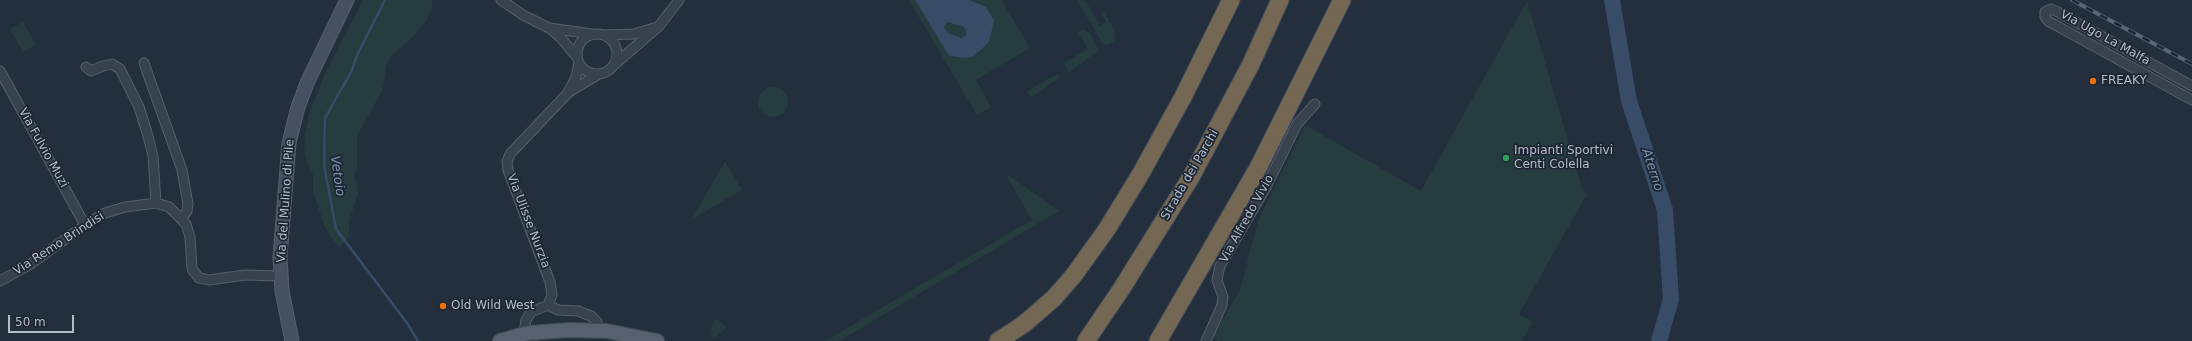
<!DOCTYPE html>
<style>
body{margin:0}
#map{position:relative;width:2192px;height:341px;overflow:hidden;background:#242f3e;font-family:"DejaVu Sans",sans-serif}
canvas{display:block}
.scale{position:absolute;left:8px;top:315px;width:66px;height:18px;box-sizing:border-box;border:2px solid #b4bcc9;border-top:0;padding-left:5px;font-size:12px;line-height:14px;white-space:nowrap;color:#b4bcc9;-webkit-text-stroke:3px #1d2633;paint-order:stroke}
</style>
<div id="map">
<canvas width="2192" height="341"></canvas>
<div class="scale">50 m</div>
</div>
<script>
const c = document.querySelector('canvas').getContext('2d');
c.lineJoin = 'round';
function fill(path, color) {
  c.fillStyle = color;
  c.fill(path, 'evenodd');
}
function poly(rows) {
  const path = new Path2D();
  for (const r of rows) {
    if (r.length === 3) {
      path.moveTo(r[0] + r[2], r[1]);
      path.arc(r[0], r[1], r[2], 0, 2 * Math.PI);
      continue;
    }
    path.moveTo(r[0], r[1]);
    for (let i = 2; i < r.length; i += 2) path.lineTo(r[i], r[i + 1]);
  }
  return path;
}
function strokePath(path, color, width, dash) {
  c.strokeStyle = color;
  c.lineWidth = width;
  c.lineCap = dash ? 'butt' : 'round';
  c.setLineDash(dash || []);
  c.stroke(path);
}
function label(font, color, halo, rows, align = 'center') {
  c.font = font + ' "DejaVu Sans",sans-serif';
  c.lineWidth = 3.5;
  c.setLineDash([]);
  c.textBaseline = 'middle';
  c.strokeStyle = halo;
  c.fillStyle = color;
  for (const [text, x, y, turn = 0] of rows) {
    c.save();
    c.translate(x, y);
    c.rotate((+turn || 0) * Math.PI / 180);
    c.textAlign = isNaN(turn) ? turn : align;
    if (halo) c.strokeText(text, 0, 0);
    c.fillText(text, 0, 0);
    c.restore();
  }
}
const green = poly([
 [363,0,432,0,432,8,427,20,414,36,391,56,387,63,383,89,357,136,357,169,354,176,357,183,358,194,349,221,349,236,340,247,331,237,324,225,313,191,313,175,307,162,304,149,305,134,310,111,325,73],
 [909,0,915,0,949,56,958,58,986,7,970,0,1004,0,1002,1,1030,48,976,80,991,107,977,115],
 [1077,0,1085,0,1100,26,1106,22,1101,13,1104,12,1115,31,1114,41,1107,45,1103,44],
 [1527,1,1583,192,1587,194,1519,314,1533,322,1522,341,1218,341,1213,336,1240,290,1258,221,1305,125,1421,191],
 [23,22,36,45,23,52,10,29],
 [947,22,964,27,966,31,966,35,961,38,947,33,944,27],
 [1083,30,1090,33,1099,50,1069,72,1064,63,1088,49,1078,32],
 [1057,74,1059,78,1033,96,1029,96,1027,91],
 [773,102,15],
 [725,161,742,190,692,219],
 [1010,176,1059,211,839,341,825,341,1032,220,1007,177],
 [717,319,727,327,714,339,711,335,713,321]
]);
const water = poly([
 [915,0,970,0,986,7,994,21,989,42,974,56,966,58,949,56],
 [947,22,964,27,966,31,966,35,961,38,948,33,944,27]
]);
const stream = poly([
 [385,0,358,53,351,72,325,118,324,165,336,229,407,323,418,341]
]);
const river = poly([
 [1612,0,1629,101,1665,210,1671,299,1659,341]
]);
const street = poly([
 [501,0,523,15,549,28,592,34],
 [552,30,560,37,577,57],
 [597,54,20],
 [605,35,634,34,654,28],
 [144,63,182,170,188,204,187,211,182,218],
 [614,65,659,26,679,0],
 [86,67,91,71,103,66,112,64,120,69,139,107,148,136,153,156,156,203],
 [0,71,85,225],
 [2192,86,2056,11,2051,9,2045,12,2045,17,2048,21,2192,100],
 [569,92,599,74],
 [0,281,29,265,88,223,105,213,125,207,156,203,169,207,186,224,190,237,192,269,199,278,209,280,245,275,281,276],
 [548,305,558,310,578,311,591,316,597,322,597,330],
 [531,341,525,326,526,320,531,312,548,305,552,295,550,282,508,170,507,162,510,154,568,93,576,77,579,63],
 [1206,341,1222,305,1223,297,1217,280,1220,266,1265,189,1297,124,1315,104]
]);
const secondary = poly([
 [292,341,282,291,280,257,289,143,298,107,307,83,347,0]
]);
const primary = poly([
 [500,341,528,333,569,330,607,331,657,341]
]);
const highway = poly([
 [998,341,1024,324,1054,298,1074,275,1107,229,1140,175,1183,97,1231,0],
 [1086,341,1122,288,1191,177,1251,64,1280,0],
 [1158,341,1258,168,1342,0]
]);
const rail = poly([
 [2072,0,2192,64]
]);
const markers = [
 [2093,81,4,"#e8710a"],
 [1506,158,4,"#2e9e5b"],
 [443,306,4,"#e8710a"]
];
const streetNames = [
 ["Via Ugo La Malfa",2105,38,29],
 ["Via Fulvio Muzi",43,148,61],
 ["Strada dei Parchi",1190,175,-60],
 ["Via del Mulino di Pile",286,201,-86],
 ["Via Alfredo Vivio",1247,219,-61],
 ["Via Ulisse Nurzia",528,221,69],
 ["Via Remo Brindisi",59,244,-33]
];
const poiNames = [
 ["FREAKY",2101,81],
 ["Impianti Sportivi",1514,151],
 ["Centi Colella",1514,165],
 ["Old Wild West",451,306]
];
const waterNames = [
 ["Aterno",1652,170,72],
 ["Vetoio",337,176,82]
];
fill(green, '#263c3f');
fill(water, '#394c67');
strokePath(stream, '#394c67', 2.5);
strokePath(river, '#394c67', 16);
strokePath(street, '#565f6c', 11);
strokePath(secondary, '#565f6c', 15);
strokePath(primary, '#414a57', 16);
strokePath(highway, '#434c59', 19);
strokePath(street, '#38414e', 9);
strokePath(secondary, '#465061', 13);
strokePath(primary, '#56606e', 14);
strokePath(highway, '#746855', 17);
strokePath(rail, '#5a6575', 4);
strokePath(rail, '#1d2633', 2.5, [8]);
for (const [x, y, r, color] of markers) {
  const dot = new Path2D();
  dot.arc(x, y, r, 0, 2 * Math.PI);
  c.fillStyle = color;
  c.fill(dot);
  strokePath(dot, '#1d2633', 1.5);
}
label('12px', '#b4bcc9', '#1d2633', streetNames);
label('12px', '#b4bcc9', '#1d2633', poiNames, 'left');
label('italic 13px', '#7c92b1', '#1d2633', waterNames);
</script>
